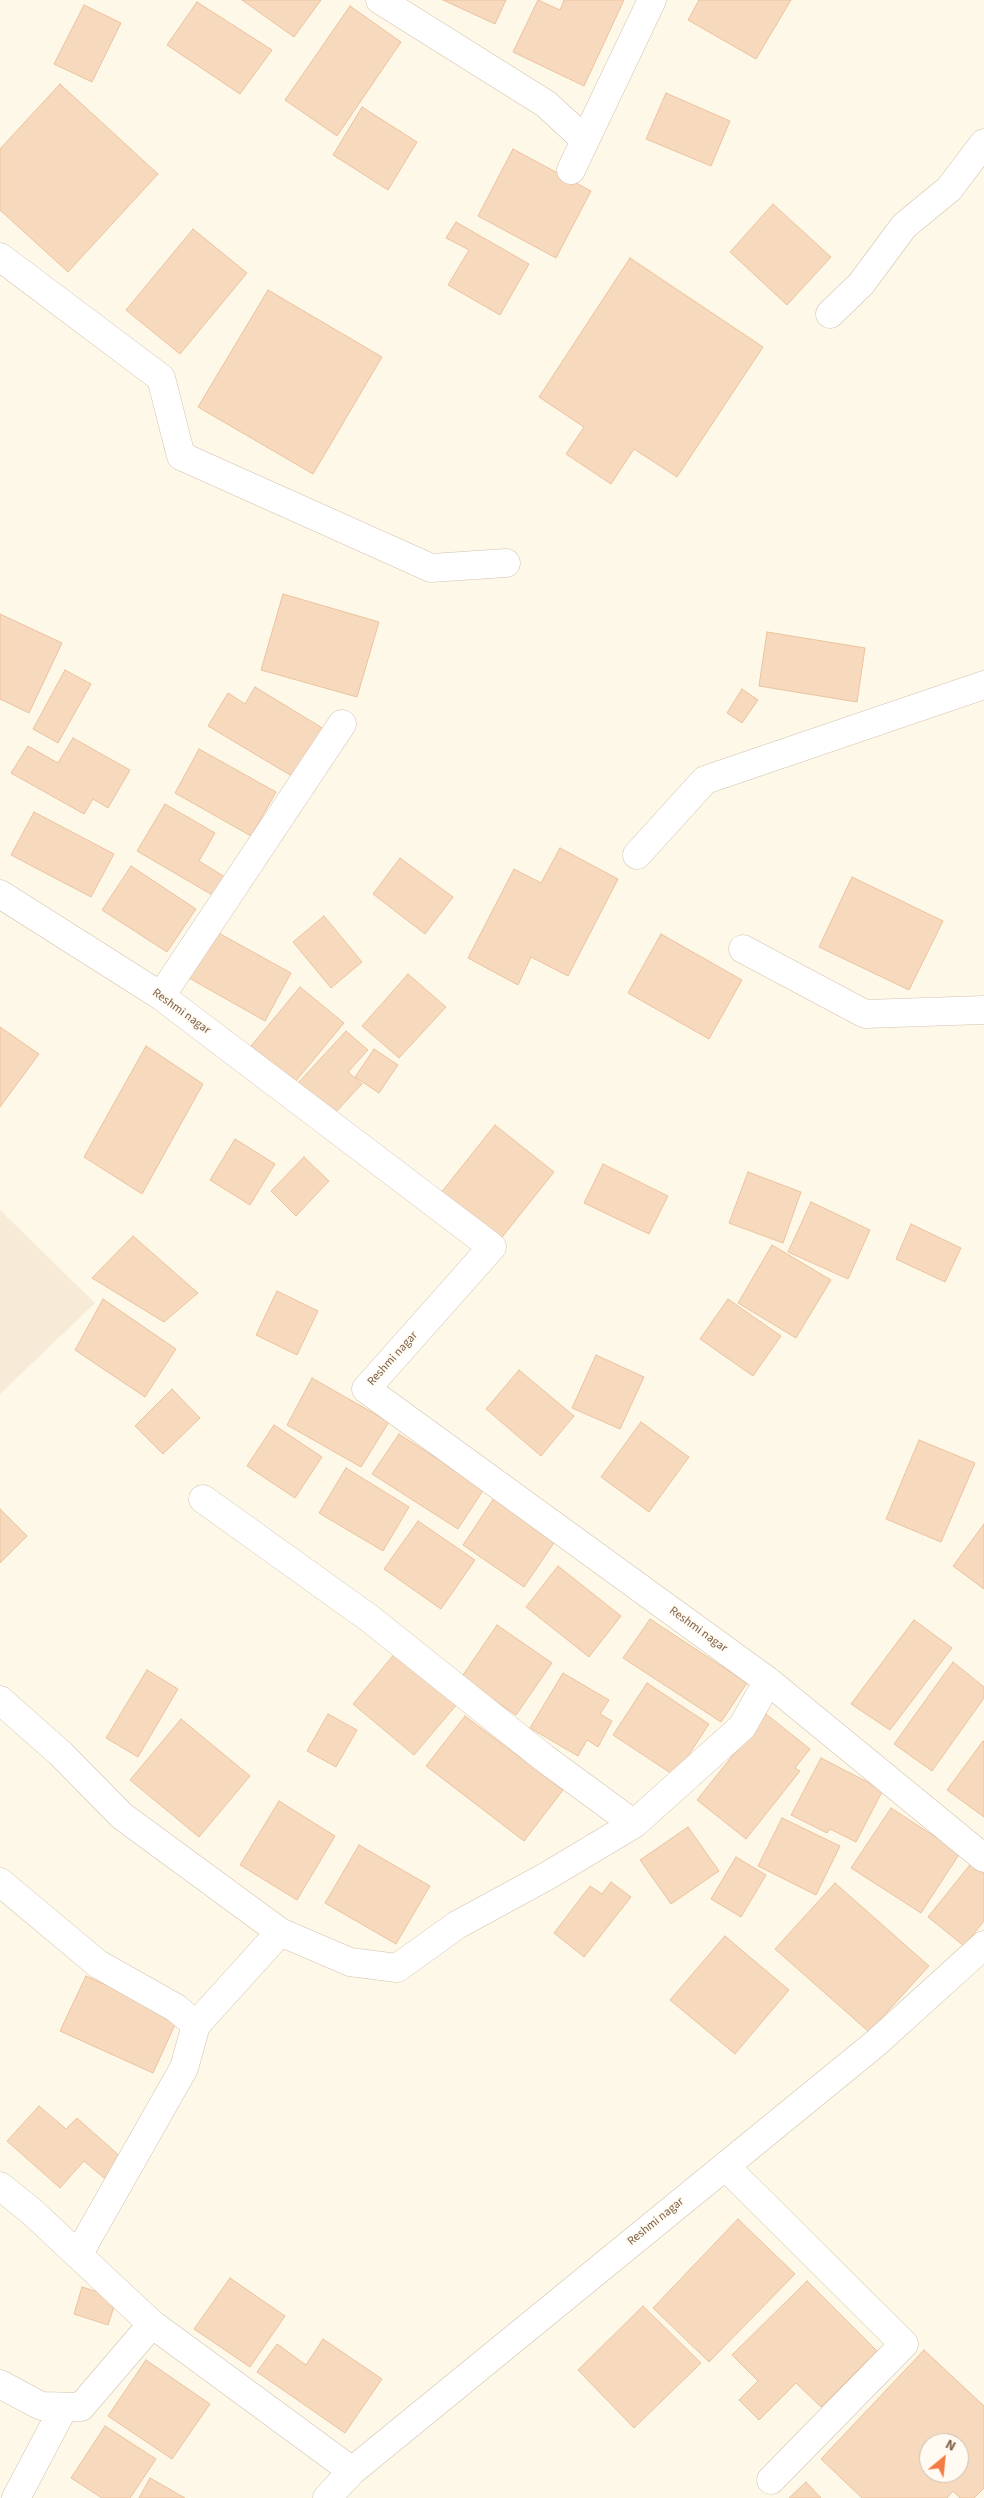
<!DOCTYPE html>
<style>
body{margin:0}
#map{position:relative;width:984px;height:2498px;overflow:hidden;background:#fef8e9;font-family:"Source Sans 3",sans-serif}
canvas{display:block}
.north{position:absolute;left:919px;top:2433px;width:50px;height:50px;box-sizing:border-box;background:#fffbf2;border:1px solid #cbbdae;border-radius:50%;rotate:28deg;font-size:14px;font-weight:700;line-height:20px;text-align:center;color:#7d6049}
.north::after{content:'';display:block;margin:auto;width:18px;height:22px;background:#f27c44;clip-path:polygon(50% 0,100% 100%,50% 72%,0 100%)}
</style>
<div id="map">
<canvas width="984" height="2498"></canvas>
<div class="north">N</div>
</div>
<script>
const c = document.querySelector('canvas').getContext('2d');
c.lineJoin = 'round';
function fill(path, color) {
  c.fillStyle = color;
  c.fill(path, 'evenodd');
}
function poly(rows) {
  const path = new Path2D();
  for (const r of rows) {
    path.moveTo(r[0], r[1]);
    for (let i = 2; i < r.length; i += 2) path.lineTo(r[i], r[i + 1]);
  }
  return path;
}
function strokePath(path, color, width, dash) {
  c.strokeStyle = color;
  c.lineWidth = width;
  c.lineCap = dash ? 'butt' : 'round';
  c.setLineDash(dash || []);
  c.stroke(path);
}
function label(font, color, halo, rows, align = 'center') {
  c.font = font + ' "Source Sans 3",sans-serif';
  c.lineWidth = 4;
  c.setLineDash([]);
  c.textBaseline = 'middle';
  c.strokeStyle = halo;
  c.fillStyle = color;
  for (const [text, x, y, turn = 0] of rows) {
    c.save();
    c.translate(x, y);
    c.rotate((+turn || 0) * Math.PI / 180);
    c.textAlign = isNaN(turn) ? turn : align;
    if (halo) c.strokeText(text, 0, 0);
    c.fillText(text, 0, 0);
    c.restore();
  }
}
const residential = poly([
 [0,1210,95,1303,0,1394]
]);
const building = poly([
 [242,0,321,0,294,37,242,0],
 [443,0,506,0,495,24,443,0],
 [538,0,560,10,564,0,624,0,584,86,513,52,538,0],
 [699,0,791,0,756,59,688,20,699,0],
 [197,2,272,50,240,94,167,45,197,2],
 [84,5,121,23,92,82,54,64,84,5],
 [350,6,401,42,337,136,285,100,350,6],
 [60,84,158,174,68,272,0,210,0,149,60,84],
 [666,93,730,121,711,166,646,139,666,93],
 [362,107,417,142,388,190,333,155,362,107],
 [513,149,591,191,556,258,478,216,513,149],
 [773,204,831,257,787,305,730,252,773,204],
 [456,222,529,264,500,315,448,285,469,250,446,238,456,222],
 [193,229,247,273,180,354,126,310,193,229],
 [630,258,763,347,677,477,634,449,611,484,566,454,584,427,539,397,630,258],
 [268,290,382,357,313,474,198,407,268,290],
 [283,594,379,622,357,697,261,670,283,594],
 [0,614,62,643,29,713,0,699,0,614],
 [767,632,865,648,857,702,759,686,767,632],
 [65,670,91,684,58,743,33,729,65,670],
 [255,687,324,729,295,778,208,726,228,693,245,704,255,687],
 [742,689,758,700,742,723,727,713,742,689],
 [73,738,130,770,108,808,93,799,84,814,11,773,28,746,58,763,73,738],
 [199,749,276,792,251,836,175,793,199,749],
 [165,804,215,833,199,861,225,877,214,896,137,851,165,804],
 [34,812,114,854,91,897,11,855,34,812],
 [560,848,618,879,568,976,531,957,518,985,468,958,514,869,541,883,560,848],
 [400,858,453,897,425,934,373,894,400,858],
 [131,866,196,909,167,952,102,910,131,866],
 [852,877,943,921,909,990,819,947,852,877],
 [324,916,362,962,331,988,293,942,324,916],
 [215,931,291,973,265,1021,189,978,215,931],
 [661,934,742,980,709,1039,628,993,661,934],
 [408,974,446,1007,399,1058,362,1026,408,974],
 [300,987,344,1023,295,1082,251,1046,300,987],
 [0,1027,39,1054,0,1107,0,1027],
 [346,1031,368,1050,348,1072,362,1084,333,1115,298,1083,346,1031],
 [146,1046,203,1084,142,1194,84,1157,146,1046],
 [374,1049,398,1065,379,1093,355,1077,374,1049],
 [495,1125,554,1172,499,1241,440,1194,495,1125],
 [235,1139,275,1164,250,1205,210,1180,235,1139],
 [304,1157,329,1181,296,1216,271,1191,304,1157],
 [603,1164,668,1196,649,1234,584,1203,603,1164],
 [748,1172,801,1192,783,1243,729,1223,748,1172],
 [811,1202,870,1230,848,1279,788,1252,811,1202],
 [911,1224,961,1248,945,1282,896,1259,911,1224],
 [133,1236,198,1293,164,1322,92,1278,133,1236],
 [772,1245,831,1280,796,1338,738,1303,772,1245],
 [277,1291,318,1311,297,1355,256,1335,277,1291],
 [103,1299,176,1349,145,1397,75,1350,103,1299],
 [728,1299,781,1336,753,1376,700,1339,728,1299],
 [596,1355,644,1377,620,1429,572,1408,596,1355],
 [519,1370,574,1416,541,1456,486,1409,519,1370],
 [312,1378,389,1422,361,1467,287,1425,312,1378],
 [172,1389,200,1418,163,1454,135,1426,172,1389],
 [641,1422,689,1457,649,1512,601,1477,641,1422],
 [274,1425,322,1457,295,1498,247,1466,274,1425],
 [399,1434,484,1489,458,1529,372,1474,399,1434],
 [919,1440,975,1463,941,1542,886,1519,919,1440],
 [346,1468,409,1507,383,1551,319,1513,346,1468],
 [496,1495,558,1537,524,1587,463,1545,496,1495],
 [0,1509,27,1536,0,1563,0,1509],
 [418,1521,475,1560,441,1609,384,1569,418,1521],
 [984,1524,984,1589,953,1566,984,1524],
 [558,1566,621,1616,589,1657,526,1607,558,1566],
 [650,1619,747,1683,721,1722,623,1658,650,1619],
 [914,1620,952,1648,890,1730,851,1704,914,1620],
 [497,1625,552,1663,516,1715,461,1678,497,1625],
 [396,1652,458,1703,414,1755,353,1704,396,1652],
 [953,1662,984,1687,984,1698,932,1771,894,1744,953,1662],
 [147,1670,178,1689,138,1757,106,1738,147,1670],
 [563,1673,609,1700,600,1714,612,1721,598,1747,587,1740,578,1756,530,1728,563,1673],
 [647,1683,709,1724,675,1776,613,1735,647,1683],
 [328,1714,357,1730,336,1767,307,1751,328,1714],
 [766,1714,810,1749,795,1768,800,1771,746,1839,697,1800,766,1714],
 [465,1716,563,1790,524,1841,426,1766,465,1716],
 [181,1719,250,1776,199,1837,130,1780,181,1719],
 [983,1741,984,1742,984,1817,947,1790,983,1741],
 [821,1758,883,1790,856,1842,830,1829,827,1833,791,1815,821,1758],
 [279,1801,335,1836,297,1900,240,1865,279,1801],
 [891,1808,960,1853,921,1913,851,1868,891,1808],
 [782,1818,840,1846,816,1895,758,1866,782,1818],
 [688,1827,719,1871,671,1904,640,1860,688,1827],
 [359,1845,430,1886,396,1944,325,1903,359,1845],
 [736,1857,766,1875,741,1917,711,1899,736,1857],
 [973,1861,984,1869,984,1921,964,1946,928,1917,973,1861],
 [611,1882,631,1897,584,1957,554,1933,590,1886,602,1894,611,1882],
 [835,1883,929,1966,869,2032,775,1949,835,1883],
 [725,1936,789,1990,735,2054,670,2000,725,1936],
 [86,1976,178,2018,153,2073,60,2031,86,1976],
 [39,2106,66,2129,77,2118,122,2158,104,2178,84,2161,60,2188,7,2141,39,2106],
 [738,2219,795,2274,709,2362,653,2308,738,2219],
 [230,2278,285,2316,250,2367,194,2329,230,2278],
 [807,2281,877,2351,821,2407,796,2383,759,2420,739,2400,758,2381,732,2355,807,2281],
 [82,2287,117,2298,108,2325,74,2314,82,2287],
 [643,2306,701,2363,634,2428,578,2370,643,2306],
 [323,2339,382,2379,345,2433,257,2372,277,2344,306,2365,323,2339],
 [924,2350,984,2406,984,2488,974,2498,960,2498,953,2491,947,2498,862,2498,821,2459,924,2350],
 [929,2443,959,2443,959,2473,929,2473,929,2443],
 [146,2360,210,2404,172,2459,108,2416,146,2360],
 [105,2426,156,2459,130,2498,102,2498,71,2478,105,2426],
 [150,2478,185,2498,139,2498,150,2478],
 [806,2482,821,2498,789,2498,806,2482]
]);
const minor = poly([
 [380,0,546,104,585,140],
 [571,170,652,0],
 [0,257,161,378,181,456,431,568,506,563],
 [830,314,861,284,904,226,949,189,984,143],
 [637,855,705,780,984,685],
 [0,894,161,996,492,1247,366,1389,768,1681,984,1858],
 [743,949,865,1014,984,1010],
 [161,996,342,724],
 [203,1499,369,1618,544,1758,634,1824],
 [0,1700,61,1754,122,1816,280,1932,350,1962,397,1968,457,1925,547,1876,634,1824,742,1727,768,1681],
 [0,1882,98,1964,176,2008,196,2025,184,2068,78,2255],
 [196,2025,280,1932],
 [725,2166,904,2344,771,2480],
 [0,2186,30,2210,152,2324,352,2471],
 [0,2384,41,2406,81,2407,152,2324],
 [16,2498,64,2407],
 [327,2498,352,2471,876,2043,984,1945]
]);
const streetNames = [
 ["Reshmi nagar",181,1012,36],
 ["Reshmi nagar",393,1359,-48],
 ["Reshmi nagar",698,1630,36],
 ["Reshmi nagar",656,2222,-39]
];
fill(residential, '#f7ebd7');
fill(building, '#f7dabe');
strokePath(building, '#ebc29d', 1);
strokePath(minor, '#d3c1ad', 29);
strokePath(minor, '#fff', 28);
label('12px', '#7d6049', '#fffbf2', streetNames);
</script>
